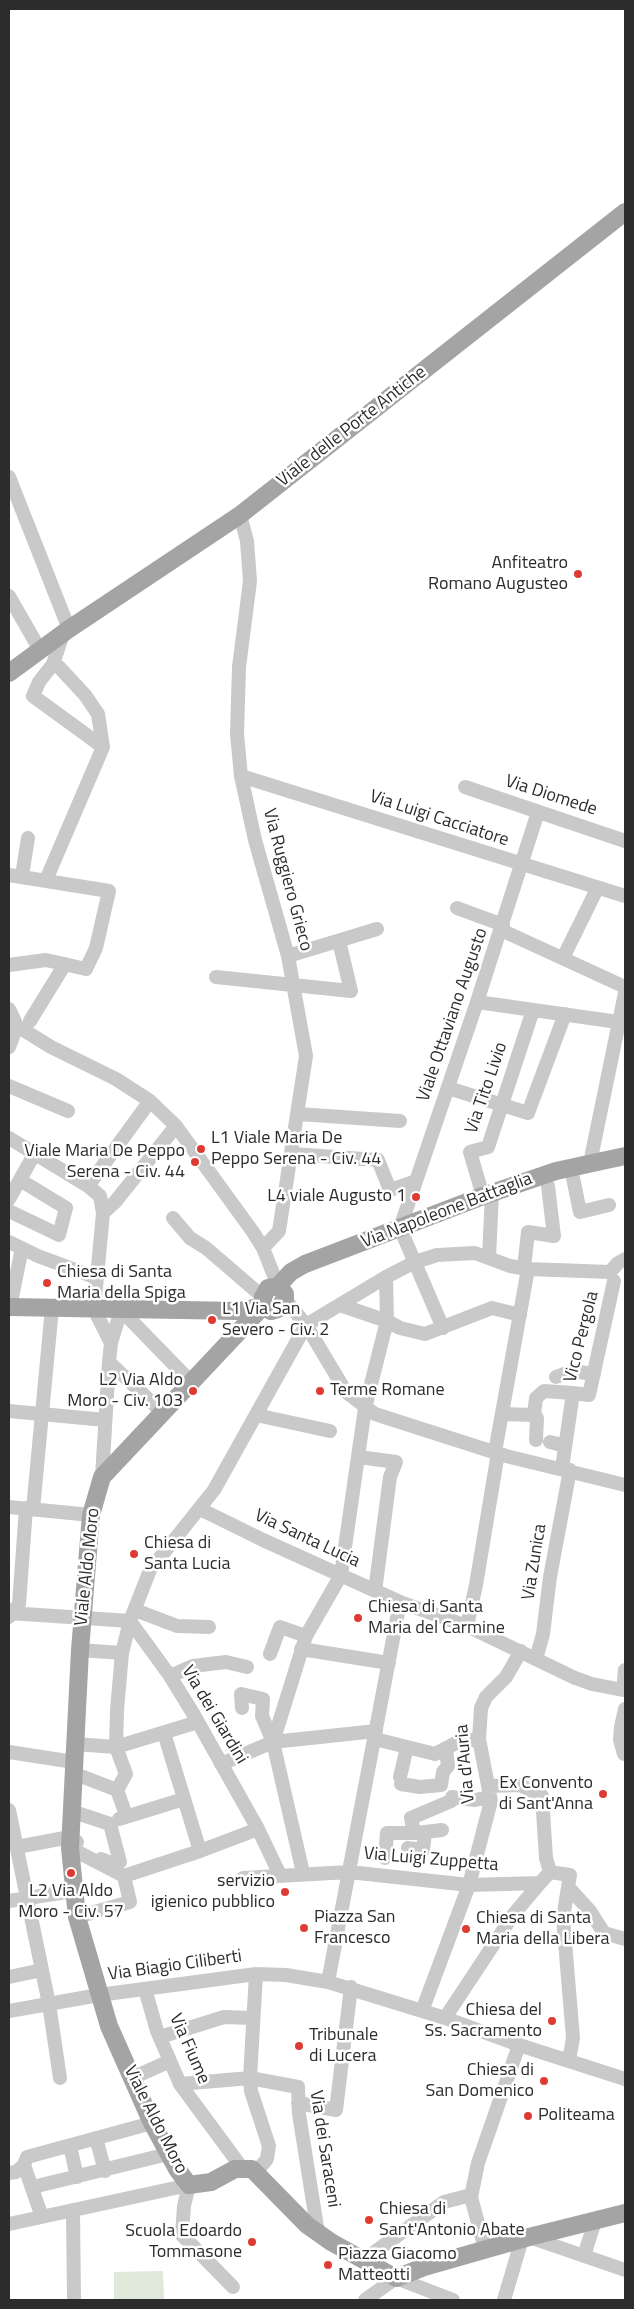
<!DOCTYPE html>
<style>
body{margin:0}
#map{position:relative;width:634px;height:2309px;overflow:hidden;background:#fff;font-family:"Titillium Web",sans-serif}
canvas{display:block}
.frame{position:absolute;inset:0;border:10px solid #2c2c2c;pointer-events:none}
</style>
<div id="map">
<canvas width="634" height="2309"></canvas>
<div class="frame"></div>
</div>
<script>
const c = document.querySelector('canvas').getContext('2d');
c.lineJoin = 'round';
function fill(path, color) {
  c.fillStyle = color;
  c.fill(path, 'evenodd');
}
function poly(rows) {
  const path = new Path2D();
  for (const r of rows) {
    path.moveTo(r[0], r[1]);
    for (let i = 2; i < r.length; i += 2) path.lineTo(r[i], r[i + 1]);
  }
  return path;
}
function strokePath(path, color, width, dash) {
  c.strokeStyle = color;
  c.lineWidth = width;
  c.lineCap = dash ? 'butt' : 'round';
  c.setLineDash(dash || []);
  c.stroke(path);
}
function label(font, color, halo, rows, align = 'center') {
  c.font = font + ' "Titillium Web",sans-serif';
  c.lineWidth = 5;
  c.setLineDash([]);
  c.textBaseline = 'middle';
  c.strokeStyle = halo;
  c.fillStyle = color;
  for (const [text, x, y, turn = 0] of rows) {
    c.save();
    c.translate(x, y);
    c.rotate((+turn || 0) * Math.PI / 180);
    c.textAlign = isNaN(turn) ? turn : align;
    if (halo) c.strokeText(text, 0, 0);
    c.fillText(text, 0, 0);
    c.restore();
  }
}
const green = poly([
 [163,2271,164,2300,114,2300,114,2272]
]);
const minor = poly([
 [9,477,69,629],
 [240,515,247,541,250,581,239,667,237,734,241,776,255,840,288,956,306,1056,279,1231,263,1248],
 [9,596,40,650],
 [53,664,39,682,33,696,103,747],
 [241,776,625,896],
 [465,787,625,841],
 [9,875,109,891,96,948,86,969,46,960,9,965],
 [22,876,28,838],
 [46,880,103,747,98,714,85,695,59,667,53,664,63,634],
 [457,908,503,925],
 [501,930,625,987],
 [288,956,377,929],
 [563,958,597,889],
 [216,977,351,991,339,941],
 [477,1002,625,1023],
 [9,1009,17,1026,51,1047,116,1079,150,1101,176,1126,253,1232,263,1248,278,1286],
 [30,1021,65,964],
 [9,1047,17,1026],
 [9,1086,68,1111],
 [448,1088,528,1113,565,1014],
 [298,1114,400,1121],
 [9,1138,88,1186,100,1196,103,1213,94,1309,111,1343],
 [292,1154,378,1160,390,1190,416,1181],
 [590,1163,625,993],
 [571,1168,580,1212,609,1205],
 [88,1186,150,1101],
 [483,1196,470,1152,488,1147,533,1010],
 [9,1199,35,1153],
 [9,1211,59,1235,66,1208,20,1180],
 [103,1213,115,1202,176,1126],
 [173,1218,190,1238,206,1248,263,1297],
 [9,1242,38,1256,97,1278],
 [489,1258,492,1193],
 [524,1268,528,1232,554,1236,548,1186],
 [610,1272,618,1263,625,1259],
 [285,1299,306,1325,346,1392,375,1414,506,1456,625,1485],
 [340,1305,387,1321,400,1328,425,1334,492,1308,520,1315],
 [10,1307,22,1248],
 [443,1328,400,1228,477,1002,538,812],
 [109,1362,163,1413],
 [556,1377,572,1371,594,1374],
 [9,1411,105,1420],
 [502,1414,534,1415,536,1398,544,1391,573,1393],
 [256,1415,330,1431],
 [534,1415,537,1418,536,1440],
 [550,1442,565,1446],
 [495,1452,528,1269],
 [359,1457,396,1462,390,1477,375,1591],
 [562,1468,573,1393,589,1395,614,1281],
 [102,1477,109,1362,111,1343,121,1310,192,1383],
 [9,1507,91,1515],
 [33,1509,52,1308],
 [200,1509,263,1540,400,1602,467,1626,575,1678,592,1684,623,1690],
 [135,1610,177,1626,209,1627],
 [9,1613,130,1621,170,1676,194,1715,258,1829,280,1875],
 [9,1617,19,1604,26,1508],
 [467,1626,476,1585,498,1453],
 [301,1649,389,1663],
 [80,1650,122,1653],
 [270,1654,280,1627,306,1636],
 [536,1659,543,1634,550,1577,570,1470],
 [170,1676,193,1666,226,1662,247,1667],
 [623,1690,625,1670],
 [242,1708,241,1694,263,1699,262,1716,273,1742],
 [164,1733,200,1851],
 [375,1739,435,1754,456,1743,479,1739],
 [74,1744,116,1747,198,1722],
 [9,1752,74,1762],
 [624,1754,620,1740,621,1727,625,1709],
 [221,1764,273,1742,376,1731],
 [73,1773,117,1790],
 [400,1777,407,1747],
 [401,1784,420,1787,441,1785,443,1772,448,1766,446,1749],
 [489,1786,520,1785,542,1796,546,1858,550,1872],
 [9,1810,49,2004,60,2078],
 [71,1811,110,1824],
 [126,1815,117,1790,126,1774,116,1747,117,1710,122,1653,130,1621,150,1570,214,1490,306,1325,386,1277,415,1262,437,1255,475,1253,510,1266,528,1269,610,1272],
 [119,1819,184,1799],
 [417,1833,442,1830],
 [17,1847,70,1837,77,1842],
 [70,1848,124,1876,200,1851,258,1829],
 [408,1848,423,1850,425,1832],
 [385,1858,387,1833,414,1833,411,1818,451,1801,452,1797,475,1800,490,1797],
 [101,1859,112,1863,120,1862,110,1824],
 [303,1873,273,1742,306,1636,341,1575,365,1408,387,1321,386,1277],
 [243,1878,349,1872,469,1885,540,1883],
 [569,1888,590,1911,604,1933,625,1939],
 [9,1901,73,1891],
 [77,1917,130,1902,124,1876],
 [256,1974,250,2078,251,2091,269,2146,267,2159,257,2171],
 [9,1977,42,1970],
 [328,1982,445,2018,519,2045,625,2079],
 [145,1989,157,2031,180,2084,242,2168],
 [9,2011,99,1995,256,1974,286,1975,328,1982,400,1602],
 [422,2011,469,1885,491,1801,479,1739,481,1708,486,1697,506,1677,521,1651],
 [445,2018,513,1915,540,1883,550,1872,570,1875,563,1918,573,2038,569,2060],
 [160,2037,224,2017,253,2018],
 [132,2078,170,2061],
 [180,2084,250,2078,298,2087,299,2114,318,2233],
 [298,2103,336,2110,351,1987],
 [96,2138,105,2171],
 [70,2146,77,2177],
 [24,2165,42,2217],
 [9,2173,16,2172,24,2165,27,2157,152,2123],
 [33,2187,168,2154],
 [73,2210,74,2300],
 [9,2224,189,2185,184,2206,182,2235,233,2287],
 [529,2237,625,2270],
 [485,2249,471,2197,478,2163,519,2045],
 [584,2256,595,2221],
 [365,2259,444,2202,471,2195],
 [365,2300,396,2278,453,2300],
 [504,2300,522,2239]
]);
const major = poly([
 [9,673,69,629,240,515,625,212],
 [278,1286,291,1272,305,1264,483,1196,556,1171,625,1156],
 [278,1286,285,1294,285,1299,278,1309,271,1311,263,1306,263,1297,268,1288,278,1286],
 [263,1306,102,1477,91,1515,80,1650,70,1848,77,1917,109,2026,152,2123,177,2169,189,2185,211,2182,235,2169,252,2169,307,2225,331,2242,396,2278,424,2267,529,2237,625,2213],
 [9,1307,239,1311,263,1306]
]);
const markers = [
 [578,574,5,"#de3b33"],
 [201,1149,5,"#de3b33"],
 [195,1162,5,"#de3b33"],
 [416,1197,5,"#de3b33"],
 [47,1283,5,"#de3b33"],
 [212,1320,5,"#de3b33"],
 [193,1391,5,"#de3b33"],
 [320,1391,5,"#de3b33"],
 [134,1554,5,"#de3b33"],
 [358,1618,5,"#de3b33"],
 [603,1794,5,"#de3b33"],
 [71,1873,5,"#de3b33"],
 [285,1892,5,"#de3b33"],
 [304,1928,5,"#de3b33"],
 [466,1929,5,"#de3b33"],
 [552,2021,5,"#de3b33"],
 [299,2046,5,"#de3b33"],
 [544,2081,5,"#de3b33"],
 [528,2116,5,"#de3b33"],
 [369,2220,5,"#de3b33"],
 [252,2242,5,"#de3b33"],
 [328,2265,5,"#de3b33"]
];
const streetNames = [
 ["Viale delle Porte Antiche",352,427,-38],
 ["Via Diomede",551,796,18],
 ["Via Luigi Cacciatore",439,819,18],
 ["Via Ruggiero Grieco",287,880,75],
 ["Viale Ottaviano Augusto",453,1015,-71],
 ["Via Tito Livio",487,1088,-71],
 ["Via Napoleone Battaglia",447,1211,-21],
 ["Vico Pergola",582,1337,-76],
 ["Via Santa Lucia",307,1539,25],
 ["Via Zunica",535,1562,-81],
 ["Viale Aldo Moro",88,1567,-84],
 ["Via dei Giardini",214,1715,59],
 ["Via d'Auria",466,1764,-95],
 ["Via Luigi Zuppetta",431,1860,5],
 ["Via Biagio Ciliberti",175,1966,-8],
 ["Via Fiume",189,2049,66],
 ["Viale Aldo Moro",155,2120,63],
 ["Via dei Saraceni",324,2149,81]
];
const poiNames = [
 ["Anfiteatro",568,564,"right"],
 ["Romano Augusteo",568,585,"right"],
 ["L1 Viale Maria De",211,1139],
 ["Peppo Serena - Civ. 44",211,1160],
 ["Viale Maria De Peppo",185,1152,"right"],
 ["Serena - Civ. 44",185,1173,"right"],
 ["L4 viale Augusto 1",406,1197,"right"],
 ["Chiesa di Santa",57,1273],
 ["Maria della Spiga",57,1294],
 ["L1 Via San",222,1310],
 ["Severo - Civ. 2",222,1331],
 ["L2 Via Aldo",183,1381,"right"],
 ["Moro - Civ. 103",183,1402,"right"],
 ["Terme Romane",330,1391],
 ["Chiesa di",144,1544],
 ["Santa Lucia",144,1565],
 ["Chiesa di Santa",368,1608],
 ["Maria del Carmine",368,1629],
 ["Ex Convento",593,1784,"right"],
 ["di Sant'Anna",593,1805,"right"],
 ["servizio",275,1882,"right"],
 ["igienico pubblico",275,1903,"right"],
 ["L2 Via Aldo",71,1892,"center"],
 ["Moro - Civ. 57",71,1913,"center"],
 ["Piazza San",314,1918],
 ["Francesco",314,1939],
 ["Chiesa di Santa",476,1919],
 ["Maria della Libera",476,1940],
 ["Chiesa del",542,2011,"right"],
 ["Ss. Sacramento",542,2032,"right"],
 ["Tribunale",309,2036],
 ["di Lucera",309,2057],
 ["Chiesa di",534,2071,"right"],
 ["San Domenico",534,2092,"right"],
 ["Politeama",538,2116],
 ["Chiesa di",379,2210],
 ["Sant'Antonio Abate",379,2231],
 ["Scuola Edoardo",242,2232,"right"],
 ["Tommasone",242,2253,"right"],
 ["Piazza Giacomo",338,2255],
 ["Matteotti",338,2276]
];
fill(green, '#e0e9d9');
strokePath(minor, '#c9c9c9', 14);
strokePath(major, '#a4a4a4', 18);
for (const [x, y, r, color] of markers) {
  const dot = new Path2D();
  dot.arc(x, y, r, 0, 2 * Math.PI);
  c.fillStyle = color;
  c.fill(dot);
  strokePath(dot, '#fff', 2);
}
label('18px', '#2c2c2c', '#fff', streetNames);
label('18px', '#2c2c2c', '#fff', poiNames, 'left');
</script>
